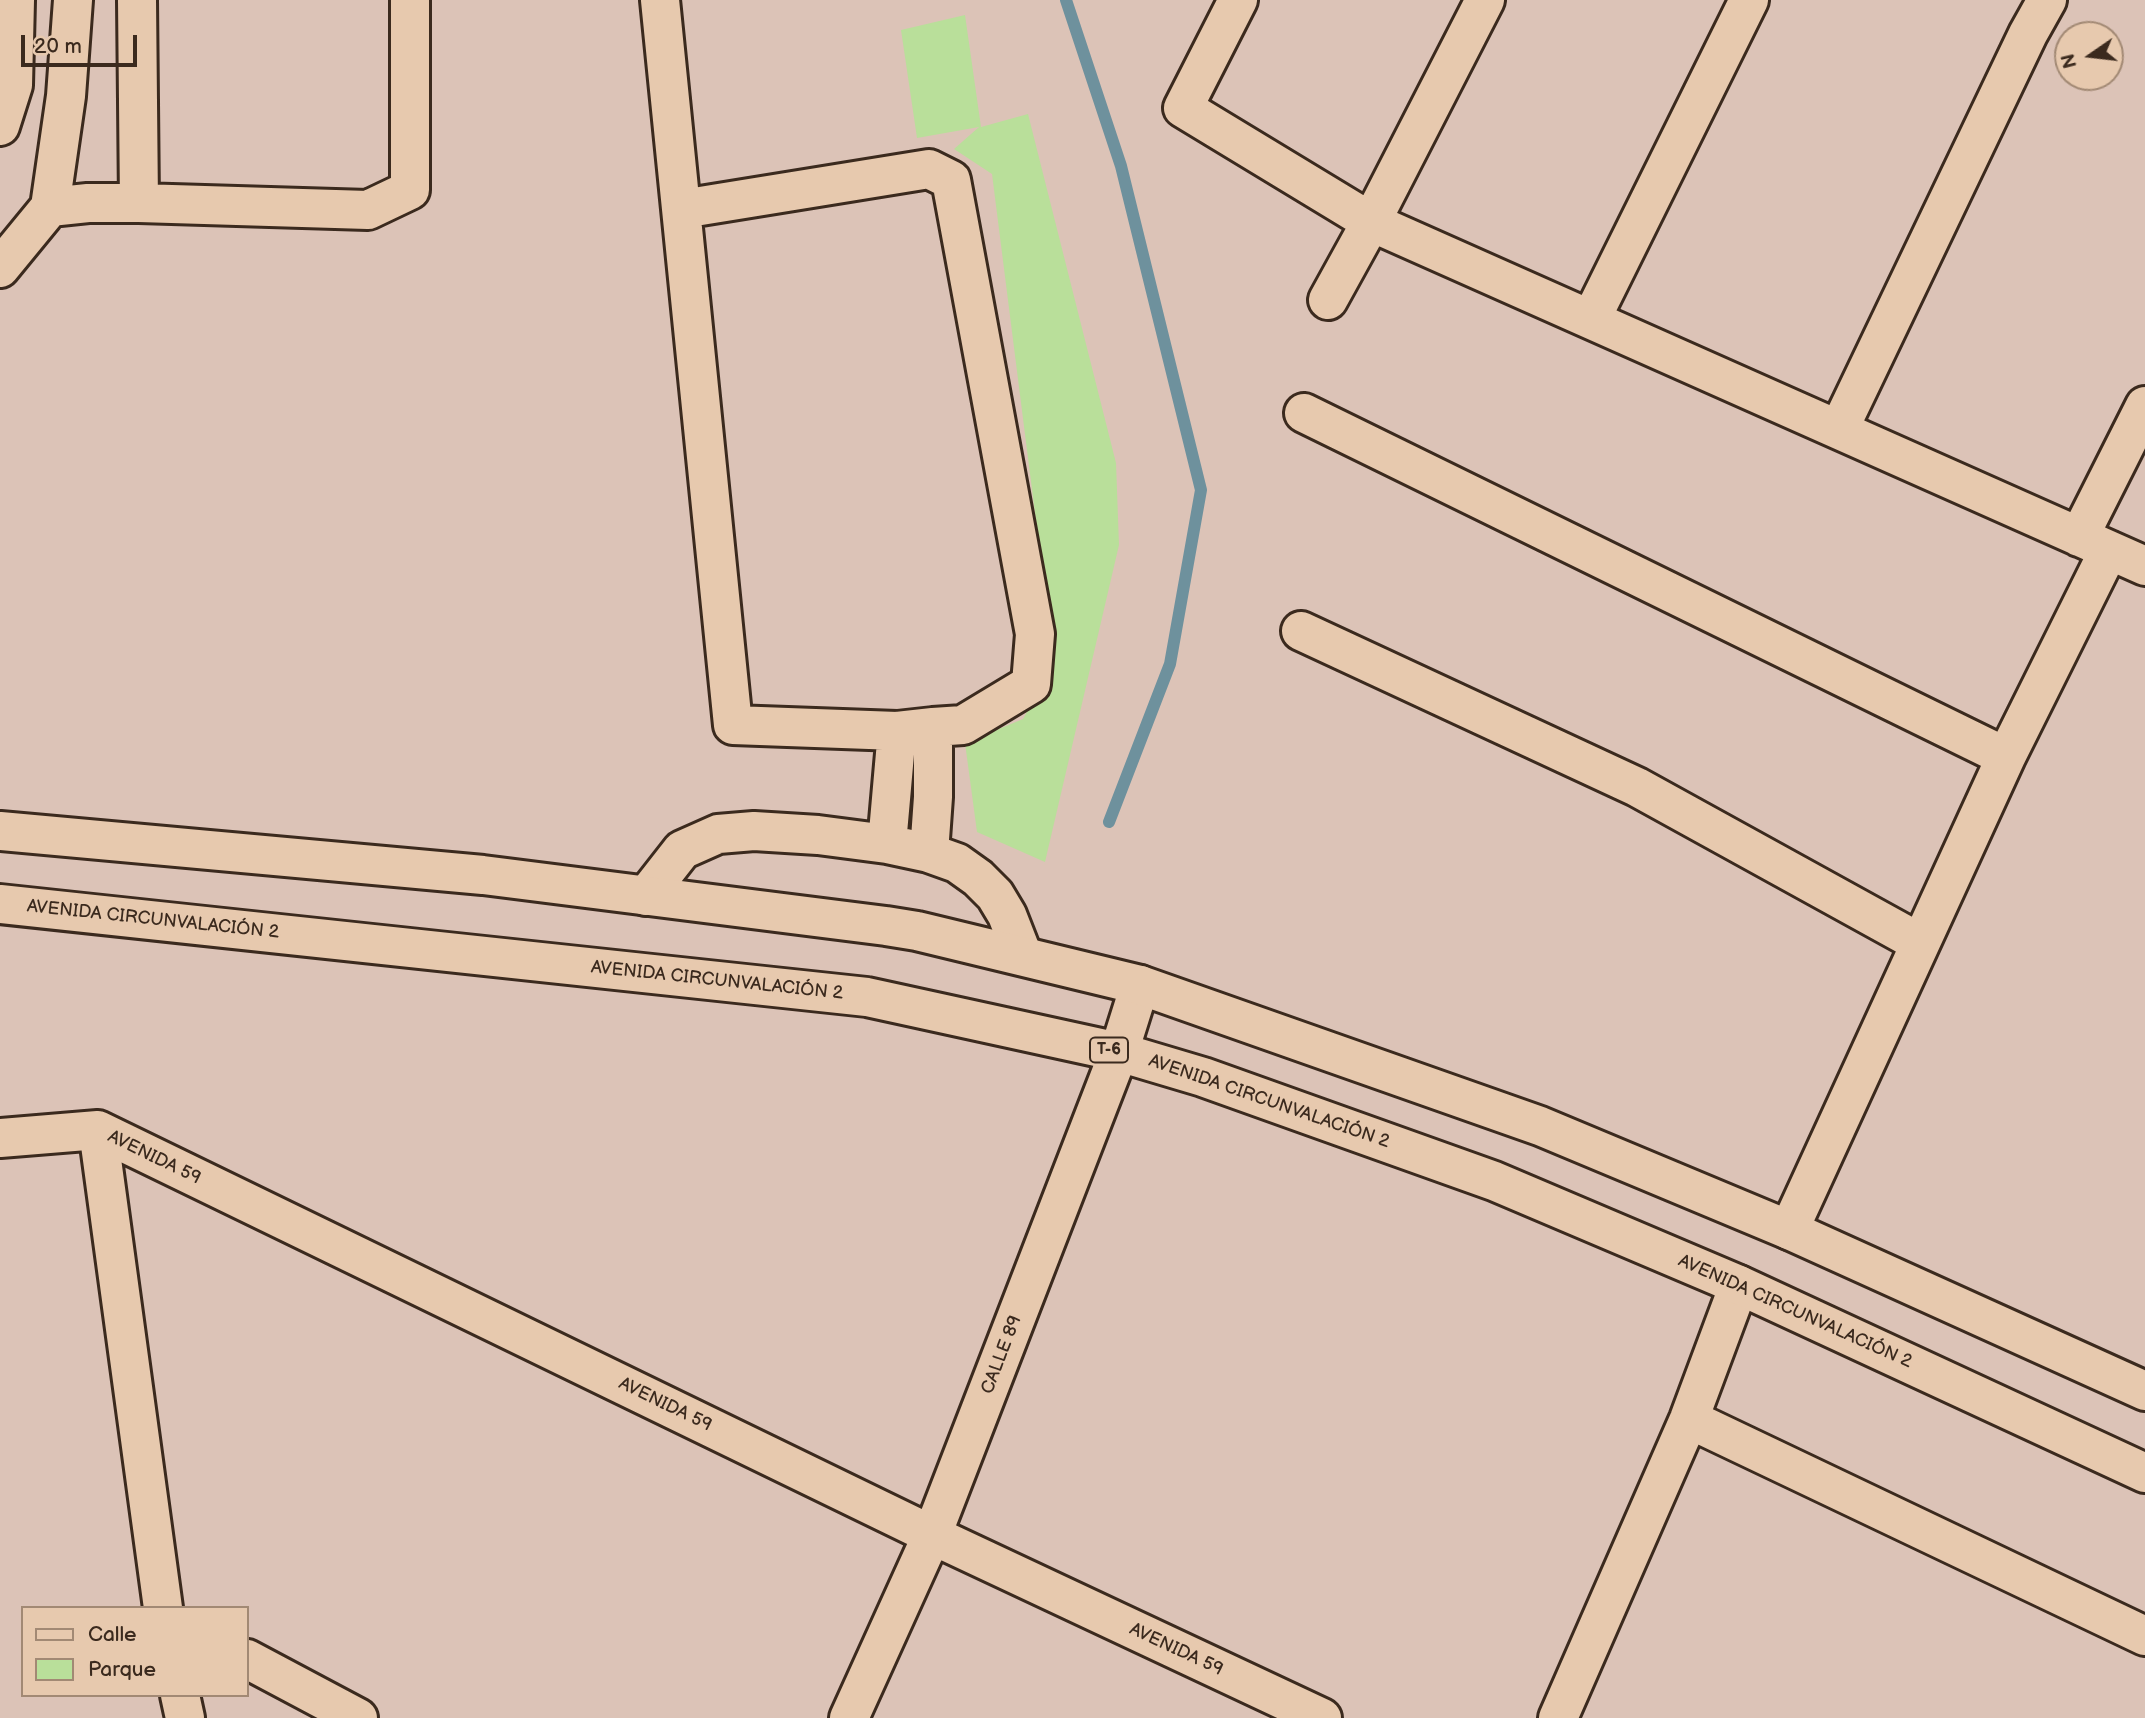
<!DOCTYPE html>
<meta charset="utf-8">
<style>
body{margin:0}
#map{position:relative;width:2145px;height:1718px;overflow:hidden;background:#dcc3b7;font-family:"Balsamiq Sans",sans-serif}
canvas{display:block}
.legend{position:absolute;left:21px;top:1606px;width:228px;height:91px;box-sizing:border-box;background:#e7c9ae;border:2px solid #a28974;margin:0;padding:9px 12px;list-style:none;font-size:21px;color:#3b2a1e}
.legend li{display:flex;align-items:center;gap:14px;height:35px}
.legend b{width:35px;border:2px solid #a28974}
.north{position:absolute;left:2054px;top:21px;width:70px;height:70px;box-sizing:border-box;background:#e7c9ae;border:2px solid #a28974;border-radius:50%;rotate:256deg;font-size:19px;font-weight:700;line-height:28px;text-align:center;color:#3b2a1e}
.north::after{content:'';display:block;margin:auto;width:24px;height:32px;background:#3b2a1e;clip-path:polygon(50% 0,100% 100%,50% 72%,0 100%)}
.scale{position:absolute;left:21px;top:35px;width:116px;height:32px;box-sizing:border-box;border:4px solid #3b2a1e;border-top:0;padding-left:9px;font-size:21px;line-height:24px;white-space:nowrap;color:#3b2a1e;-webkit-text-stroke:5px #e7c9ae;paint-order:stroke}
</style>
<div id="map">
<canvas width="2145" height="1718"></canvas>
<ul class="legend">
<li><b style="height:9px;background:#e7c9ae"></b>Calle</li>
<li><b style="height:19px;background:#b9df9a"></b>Parque</li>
</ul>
<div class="north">N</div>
<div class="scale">20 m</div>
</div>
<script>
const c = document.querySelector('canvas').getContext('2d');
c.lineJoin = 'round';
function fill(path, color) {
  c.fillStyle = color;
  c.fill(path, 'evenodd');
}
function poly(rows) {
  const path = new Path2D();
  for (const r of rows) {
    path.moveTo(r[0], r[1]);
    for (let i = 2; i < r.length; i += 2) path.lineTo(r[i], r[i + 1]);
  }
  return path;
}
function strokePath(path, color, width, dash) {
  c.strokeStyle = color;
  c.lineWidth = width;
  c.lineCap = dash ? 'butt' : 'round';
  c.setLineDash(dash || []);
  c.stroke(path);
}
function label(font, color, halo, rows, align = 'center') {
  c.font = font + ' "Balsamiq Sans",sans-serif';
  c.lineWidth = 5;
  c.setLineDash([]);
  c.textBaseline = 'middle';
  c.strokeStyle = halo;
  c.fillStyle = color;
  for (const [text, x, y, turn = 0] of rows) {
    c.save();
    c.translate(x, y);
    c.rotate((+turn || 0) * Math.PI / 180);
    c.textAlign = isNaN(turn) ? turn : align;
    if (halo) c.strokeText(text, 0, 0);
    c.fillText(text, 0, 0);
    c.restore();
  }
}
const green = poly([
 [965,15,981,127,1028,114,1116,463,1119,545,1045,862,977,832,965,743,1023,719,1054,663,992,174,954,149,979,127,917,138,901,30]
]);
const stream = poly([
 [1066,0,1121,166,1201,490,1170,664,1109,822]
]);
const street = poly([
 [137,0,139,203],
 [660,0,733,725,897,731,933,727],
 [1238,0,1183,108,1371,222,2145,566],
 [0,126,13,85,15,0],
 [50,207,88,203,139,203,368,210,410,190,410,0],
 [682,209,929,169,951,180,1035,634,1031,684,963,725,933,727,933,797,929,853],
 [0,268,50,207,66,96,73,0],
 [1328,300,1371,222,1485,0],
 [1591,319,1749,0],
 [1304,413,2006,757],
 [1839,429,2028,34,2047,0],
 [2079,537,2145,406],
 [1301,631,1637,787,1920,943],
 [887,844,897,731],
 [646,896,682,850,718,834,754,831,818,835,887,844,929,853,957,863,978,878,995,895,1007,915,1023,956],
 [98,1130,163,1608],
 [0,1138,98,1130,932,1535,1322,1718],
 [1789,1230,2006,757,2109,550],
 [1689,1419,2145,1636],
 [247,1659,358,1718],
 [180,1695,185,1718],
 [849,1718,932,1535,1119,1052,1140,985],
 [1558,1718,1689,1419,1739,1285]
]);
const highway = poly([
 [0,831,483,875,886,926,917,931,1140,985,1540,1126,1789,1230,2145,1391],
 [0,904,867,997,1119,1052,1203,1077,1494,1181,1739,1285,2145,1473]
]);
const shields = [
 [1109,1050,38]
];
const shieldNames = [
 ["T-6",1109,1050]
];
const streetNames = [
 ["AVENIDA CIRCUNVALACIÓN 2",153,920,6],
 ["AVENIDA CIRCUNVALACIÓN 2",717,981,6],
 ["AVENIDA CIRCUNVALACIÓN 2",1269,1102,19],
 ["AVENIDA 59",154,1158,26],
 ["AVENIDA CIRCUNVALACIÓN 2",1795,1312,24],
 ["CALLE 89",1002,1355,-69],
 ["AVENIDA 59",665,1405,26],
 ["AVENIDA 59",1176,1650,25]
];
fill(green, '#b9df9a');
strokePath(stream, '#6e919d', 12);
strokePath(street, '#3b2a1e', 44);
strokePath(highway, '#3b2a1e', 44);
strokePath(street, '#e7c9ae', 38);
strokePath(highway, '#e7c9ae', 38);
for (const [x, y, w] of shields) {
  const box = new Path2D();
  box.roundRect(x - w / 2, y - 12.5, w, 25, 5);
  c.fillStyle = '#e7c9ae';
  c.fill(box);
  strokePath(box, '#3b2a1e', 2);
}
label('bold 16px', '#3b2a1e', null, shieldNames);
label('18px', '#3b2a1e', '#e7c9ae', streetNames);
</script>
